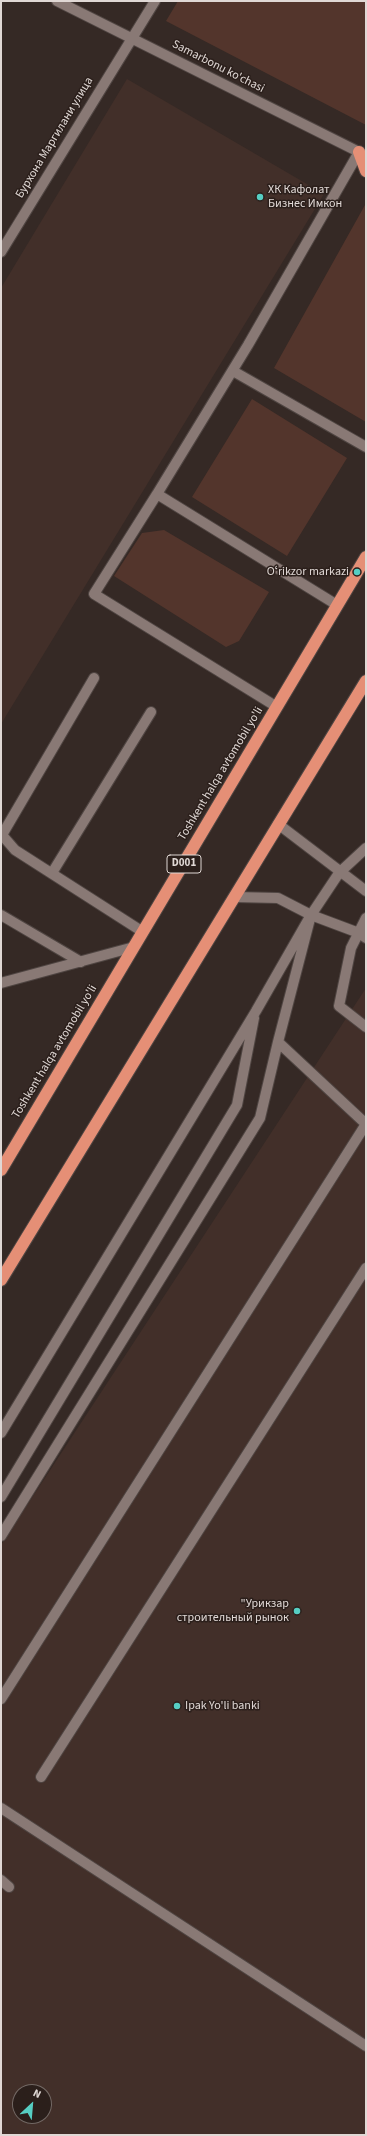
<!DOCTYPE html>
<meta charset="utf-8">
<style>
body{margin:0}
#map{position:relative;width:367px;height:2136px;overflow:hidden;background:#352925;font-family:"Source Sans 3",sans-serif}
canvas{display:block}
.frame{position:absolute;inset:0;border:2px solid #e0d8d5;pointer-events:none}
.north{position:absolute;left:12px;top:2084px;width:40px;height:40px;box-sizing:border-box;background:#2b1f1b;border:1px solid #736965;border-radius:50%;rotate:26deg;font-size:11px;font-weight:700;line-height:16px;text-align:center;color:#e0d8d5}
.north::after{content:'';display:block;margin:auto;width:14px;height:18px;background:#56cec3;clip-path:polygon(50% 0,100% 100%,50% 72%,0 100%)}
</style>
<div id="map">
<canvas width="367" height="2136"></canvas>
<div class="frame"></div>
<div class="north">N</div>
</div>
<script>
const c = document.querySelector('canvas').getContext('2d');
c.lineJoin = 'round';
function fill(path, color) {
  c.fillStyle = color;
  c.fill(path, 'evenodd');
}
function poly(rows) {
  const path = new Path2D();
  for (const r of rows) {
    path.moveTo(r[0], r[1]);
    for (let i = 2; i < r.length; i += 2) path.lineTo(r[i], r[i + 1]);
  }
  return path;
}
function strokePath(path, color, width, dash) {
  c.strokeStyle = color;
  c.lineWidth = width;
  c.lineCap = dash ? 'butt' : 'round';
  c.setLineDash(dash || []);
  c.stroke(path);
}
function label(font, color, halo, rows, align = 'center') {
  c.font = font + ' "Source Sans 3",sans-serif';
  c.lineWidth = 3;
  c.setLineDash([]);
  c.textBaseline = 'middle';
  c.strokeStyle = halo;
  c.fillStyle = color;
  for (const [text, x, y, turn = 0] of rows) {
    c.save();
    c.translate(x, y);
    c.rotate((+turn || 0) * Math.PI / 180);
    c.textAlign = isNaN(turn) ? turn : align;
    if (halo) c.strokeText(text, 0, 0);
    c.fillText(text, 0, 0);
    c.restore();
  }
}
const built = poly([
 [127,79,324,194,1,724,1,288],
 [366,988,366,2135,1,2135,1,1545],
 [20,2092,44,2092,44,2116,20,2116]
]);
const green = poly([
 [178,1,366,1,366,125,166,21],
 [365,205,366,207,366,422,274,368],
 [252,399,347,458,287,556,192,497],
 [164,530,269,592,239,641,226,647,114,576,142,533]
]);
const minor = poly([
 [57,1,365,155],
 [1,252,155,1],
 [233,371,366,447],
 [157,494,94,594,277,707],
 [337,605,157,494,248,345,359,152],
 [94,678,2,835,15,850,143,932],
 [278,824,366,891],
 [52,873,151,712],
 [234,897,278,898,311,915,359,933,366,938],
 [1,915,81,962],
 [366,918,351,948,339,1006,366,1027],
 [1,983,134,947],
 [1,1433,256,1011,311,915,339,873,366,848],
 [1,1497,237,1105,254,1018],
 [1,1536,260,1118,278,1042,311,915],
 [1,1699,366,1124,278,1042],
 [41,1777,366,1268],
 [1,1808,366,2046],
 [1,1880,9,1887]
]);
const highway = poly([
 [359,152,366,171],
 [1,1170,366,557],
 [1,1280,366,681]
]);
const markers = [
 [260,197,4,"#56cec3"],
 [357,572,4,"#56cec3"],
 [297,1611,4,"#56cec3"],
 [177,1706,4,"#56cec3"]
];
const shields = [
 [184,864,34]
];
const shieldNames = [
 ["D001",184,864]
];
const streetNames = [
 ["Samarbonu ko'chasi",218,67,27],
 ["Бурхона Маргилани улица",55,138,-59],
 ["Toshkent halqa avtomobil yo'li",221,774,-59],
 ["Toshkent halqa avtomobil yo'li",55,1052,-59]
];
const poiNames = [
 ["ХК Кафолат",268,190],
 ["Бизнес Имкон",268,204],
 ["Oʻrikzor markazi",349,572,"right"],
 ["\"Урикзар",289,1604,"right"],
 ["строительный рынок",289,1618,"right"],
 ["Ipak Yo'li banki",185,1706]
];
fill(built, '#422f29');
fill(green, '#53352c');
strokePath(minor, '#4f4542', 12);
strokePath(highway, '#4f4542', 14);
strokePath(minor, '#897975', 10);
strokePath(highway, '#e58f76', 12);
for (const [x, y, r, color] of markers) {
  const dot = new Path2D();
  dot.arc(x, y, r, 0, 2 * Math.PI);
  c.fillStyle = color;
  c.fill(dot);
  strokePath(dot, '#2b1f1b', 1.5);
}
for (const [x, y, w] of shields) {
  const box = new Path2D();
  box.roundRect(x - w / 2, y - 9, w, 18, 3);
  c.fillStyle = '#2b1f1b';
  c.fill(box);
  strokePath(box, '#e0d8d5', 1);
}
label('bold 11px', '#e0d8d5', null, shieldNames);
label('12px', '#e0d8d5', '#2b1f1b', streetNames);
label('12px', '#e0d8d5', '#2b1f1b', poiNames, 'left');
</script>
